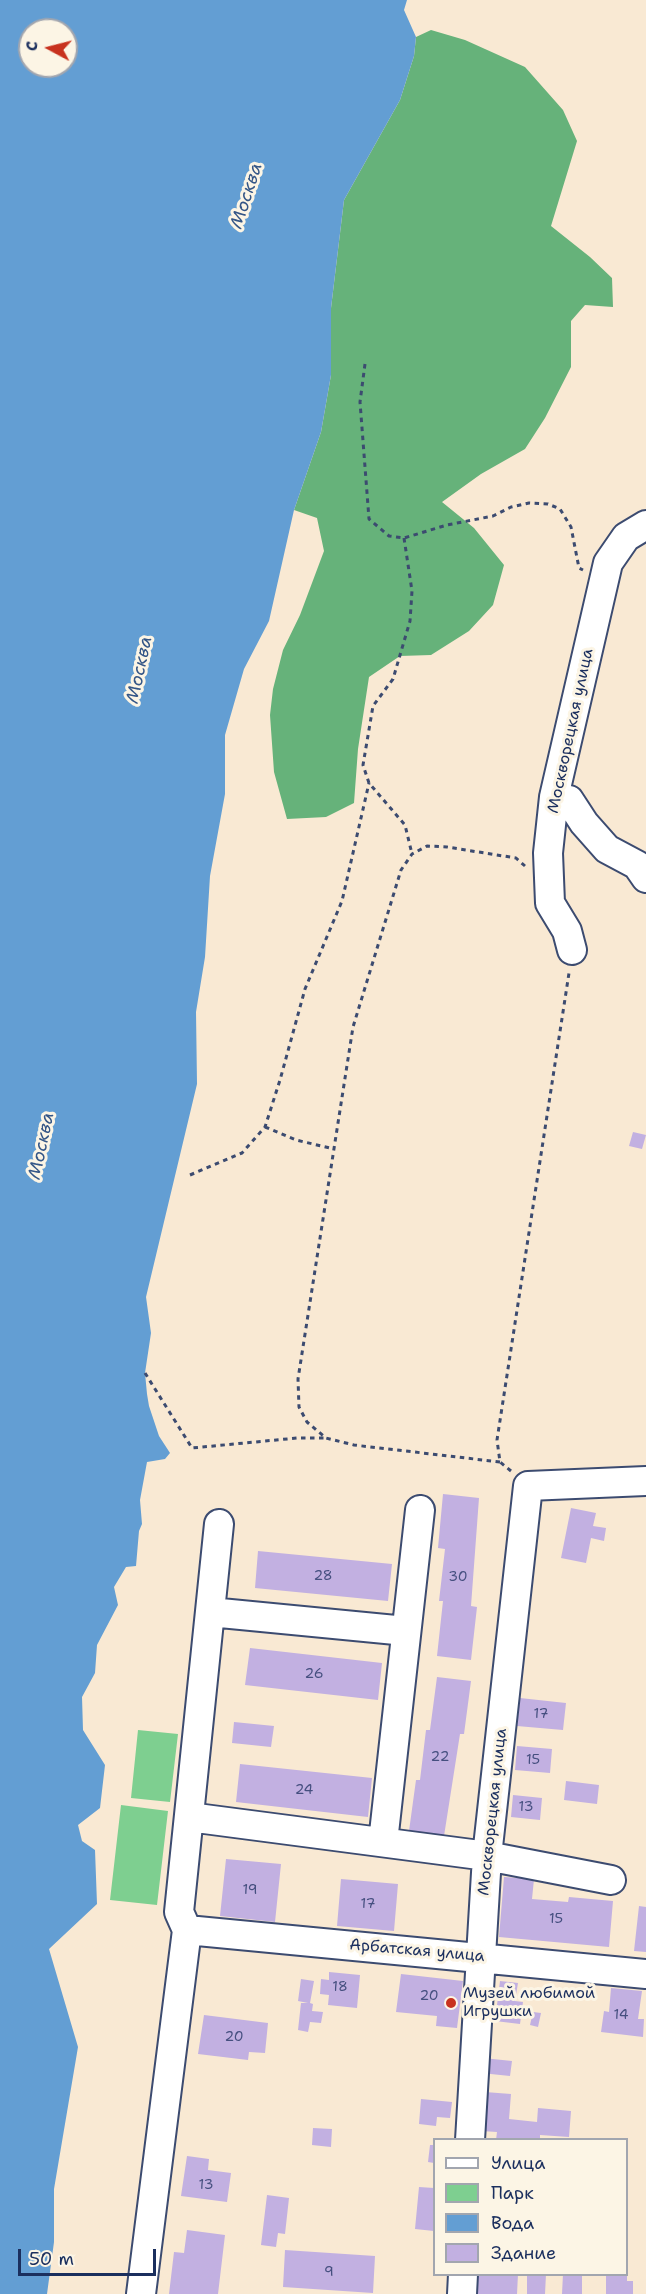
<!DOCTYPE html>
<meta charset="utf-8">
<style>
body{margin:0}
#map{position:relative;width:646px;height:2294px;overflow:hidden;background:#f9e9d3;font-family:"Shantell Sans",sans-serif}
canvas{display:block}
.legend{position:absolute;left:433px;top:2138px;width:195px;height:138px;box-sizing:border-box;background:#fcf5e5;border:2px solid #a2a6af;margin:0;padding:8px 10px;list-style:none;font-size:18px;color:#1b2f5e}
.legend li{display:flex;align-items:center;gap:12px;height:30px}
.legend b{width:30px;border:2px solid #a2a6af}
.north{position:absolute;left:18px;top:18px;width:60px;height:60px;box-sizing:border-box;background:#fcf5e5;border:2px solid #a2a6af;border-radius:50%;rotate:277deg;font-size:16px;font-weight:700;line-height:24px;text-align:center;color:#1b2f5e}
.north::after{content:'';display:block;margin:auto;width:21px;height:27px;background:#c8321e;clip-path:polygon(50% 0,100% 100%,50% 72%,0 100%)}
.scale{position:absolute;left:18px;top:2249px;width:138px;height:27px;box-sizing:border-box;border:3px solid #1b2f5e;border-top:0;padding-left:8px;font-size:18px;line-height:21px;white-space:nowrap;color:#1b2f5e;-webkit-text-stroke:4px #fcf5e5;paint-order:stroke}
</style>
<div id="map">
<canvas width="646" height="2294"></canvas>
<ul class="legend">
<li><b style="height:8px;background:#fff"></b>Улица</li>
<li><b style="height:16px;background:#7ecf90"></b>Парк</li>
<li><b style="height:16px;background:#639ed3"></b>Вода</li>
<li><b style="height:16px;background:#c2b0e1"></b>Здание</li>
</ul>
<div class="north">С</div>
<div class="scale">50 m</div>
</div>
<script>
const c = document.querySelector('canvas').getContext('2d');
c.lineJoin = 'round';
function fill(path, color) {
  c.fillStyle = color;
  c.fill(path, 'evenodd');
}
function poly(rows) {
  const path = new Path2D();
  for (const r of rows) {
    path.moveTo(r[0], r[1]);
    for (let i = 2; i < r.length; i += 2) path.lineTo(r[i], r[i + 1]);
  }
  return path;
}
function strokePath(path, color, width, dash) {
  c.strokeStyle = color;
  c.lineWidth = width;
  c.lineCap = dash ? 'butt' : 'round';
  c.setLineDash(dash || []);
  c.stroke(path);
}
function label(font, color, halo, rows, align = 'center') {
  c.font = font + ' "Shantell Sans",sans-serif';
  c.lineWidth = 6;
  c.setLineDash([]);
  c.textBaseline = 'middle';
  c.strokeStyle = halo;
  c.fillStyle = color;
  for (const [text, x, y, turn = 0] of rows) {
    c.save();
    c.translate(x, y);
    c.rotate((+turn || 0) * Math.PI / 180);
    c.textAlign = isNaN(turn) ? turn : align;
    if (halo) c.strokeText(text, 0, 0);
    c.fillText(text, 0, 0);
    c.restore();
  }
}
const green = poly([
 [138,1730,178,1734,170,1802,131,1798],
 [121,1805,168,1811,157,1905,110,1900]
]);
const forest = poly([
 [431,30,465,40,525,67,563,110,577,141,551,226,590,257,612,278,613,307,585,305,571,321,571,367,545,418,525,449,481,474,442,502,474,528,504,565,493,605,469,631,431,655,400,656,369,677,358,749,354,803,326,817,287,819,274,772,270,715,273,689,283,650,300,615,324,551,317,518,294,510,321,432,331,375,331,308,344,200,400,100,414,56,416,37]
]);
const water = poly([
 [0,0,407,0,404,10,416,37,414,56,400,100,344,200,331,308,331,375,321,432,294,510,269,621,244,669,225,735,225,794,210,876,205,957,196,1012,197,1084,146,1297,151,1333,145,1373,147,1394,149,1406,159,1436,170,1453,165,1459,147,1462,140,1500,142,1524,139,1531,136,1566,126,1567,114,1587,118,1605,97,1645,95,1673,82,1697,83,1730,105,1765,100,1808,78,1825,82,1841,95,1850,97,1904,49,1949,78,2047,54,2189,54,2242,47,2294,0,2294],
 [30,30,66,30,66,66,30,66]
]);
const building = poly([
 [633,1132,646,1135,642,1149,629,1146],
 [443,1494,479,1498,471,1606,477,1607,471,1660,437,1656,443,1601,439,1601,445,1549,438,1548],
 [571,1508,596,1513,593,1526,606,1528,604,1541,591,1538,586,1563,561,1558],
 [258,1551,392,1564,388,1601,255,1588],
 [250,1648,382,1663,378,1700,245,1685],
 [437,1677,471,1681,464,1734,460,1734,444,1836,409,1831,416,1780,420,1780,426,1730,430,1730],
 [520,1698,566,1703,563,1730,517,1726],
 [234,1722,274,1726,271,1747,232,1743],
 [517,1746,552,1749,550,1773,515,1770],
 [240,1764,372,1778,368,1817,236,1802],
 [566,1781,599,1785,597,1804,564,1800],
 [513,1795,542,1798,540,1820,511,1817],
 [226,1859,281,1864,275,1922,220,1916],
 [504,1877,534,1879,532,1899,568,1902,569,1897,613,1901,609,1947,499,1937],
 [341,1879,398,1884,394,1931,337,1926],
 [639,1906,646,1907,646,1952,634,1951],
 [329,1972,360,1975,357,2008,328,2005,329,1995,320,1994,321,1979,329,1980],
 [401,1974,463,1981,457,2028,436,2026,437,2016,396,2012],
 [301,1979,314,1981,310,2003,313,2004,312,2011,323,2012,321,2023,310,2022,308,2032,298,2030,301,2003,308,2003,298,2001],
 [500,1981,518,1983,515,2001,523,2002,520,2024,495,2021],
 [611,1988,642,1991,638,2019,644,2019,643,2037,601,2032,604,2011,609,2012],
 [533,2012,541,2013,538,2027,530,2025],
 [204,2015,268,2023,265,2053,249,2052,248,2060,198,2054],
 [483,2058,512,2061,510,2076,481,2073],
 [485,2092,511,2094,509,2119,537,2122,538,2108,571,2111,569,2137,540,2135,540,2140,496,2140,497,2132,481,2131],
 [421,2099,452,2102,450,2118,437,2117,436,2126,419,2124],
 [313,2128,332,2129,331,2147,312,2145],
 [430,2145,434,2145,434,2163,428,2162],
 [187,2156,209,2159,208,2170,231,2173,227,2202,181,2196],
 [419,2187,434,2188,434,2231,415,2229],
 [267,2195,289,2198,285,2234,278,2233,276,2247,261,2245],
 [187,2230,225,2235,218,2294,169,2294,174,2252,184,2253],
 [285,2250,375,2256,373,2293,283,2287],
 [476,2274,518,2274,517,2294,475,2294],
 [527,2274,546,2274,545,2294,527,2294],
 [563,2274,582,2274,582,2294,562,2294],
 [606,2274,627,2274,627,2281,633,2281,633,2294,606,2294]
]);
const path = poly([
 [365,364,360,402,369,519,389,536,404,538,447,525,493,516,511,507,529,503,548,504,560,509,571,527,579,568,583,570],
 [404,538,412,591,410,621,393,679,373,706,363,765,369,783,405,825,412,854],
 [265,1127,296,1140,334,1149],
 [190,1175,242,1153,265,1127,280,1080,305,989,342,901,369,783],
 [145,1373,192,1448,297,1438,325,1438],
 [500,1462,354,1445,326,1438,307,1422,299,1407,298,1379,353,1027,401,870,412,854,427,846,447,847,516,858,525,866],
 [511,1471,500,1462,497,1440,569,973]
]);
const minor = poly([
 [554,797,569,800,584,823,607,849,637,865,646,878],
 [572,950,567,931,550,903,548,853,554,797,608,563,626,537,646,525],
 [210,1612,406,1631],
 [189,1817,487,1856,611,1880],
 [383,1842,420,1510],
 [187,1930,646,1974],
 [470,2140,487,1856,528,1486,646,1481],
 [141,2294,187,1930,179,1912,219,1524],
 [462,2294,463,2274]
]);
const markers = [
 [451,2003,6,"#c8321e"]
];
const numberNames = [
 ["28",323,1576],
 ["30",458,1577],
 ["26",314,1674],
 ["17",541,1714],
 ["22",440,1757],
 ["15",533,1760],
 ["24",304,1790],
 ["13",526,1807],
 ["19",250,1890],
 ["17",368,1904],
 ["15",556,1919],
 ["18",340,1987],
 ["20",429,1996],
 ["14",621,2015],
 ["20",234,2037],
 ["13",206,2185],
 ["9",329,2272]
];
const streetNames = [
 ["Москворецкая улица",571,731,-78],
 ["Москворецкая улица",493,1812,-84],
 ["Арбатская улица",417,1951,5]
];
const poiNames = [
 ["Музей любимой",463,1994],
 ["Игрушки",463,2012]
];
const waterNames = [
 ["Москва",247,196,-72],
 ["Москва",140,670,-78],
 ["Москва",42,1146,-78]
];
fill(green, '#7ecf90');
fill(forest, '#66b27a');
fill(water, '#639ed3');
fill(building, '#c2b0e1');
strokePath(minor, '#3c4b70', 32);
strokePath(path, '#3c4b70', 3, [4.5, 4.5]);
strokePath(minor, '#fff', 28);
for (const [x, y, r, color] of markers) {
  const dot = new Path2D();
  dot.arc(x, y, r, 0, 2 * Math.PI);
  c.fillStyle = color;
  c.fill(dot);
  strokePath(dot, '#fcf5e5', 2);
}
label('14px', '#454f7f', null, numberNames);
label('16px', '#1b2f5e', '#fcf5e5', streetNames);
label('16px', '#1b2f5e', '#fcf5e5', poiNames, 'left');
label('italic 18px', '#345687', '#fcf5e5', waterNames);
</script>
